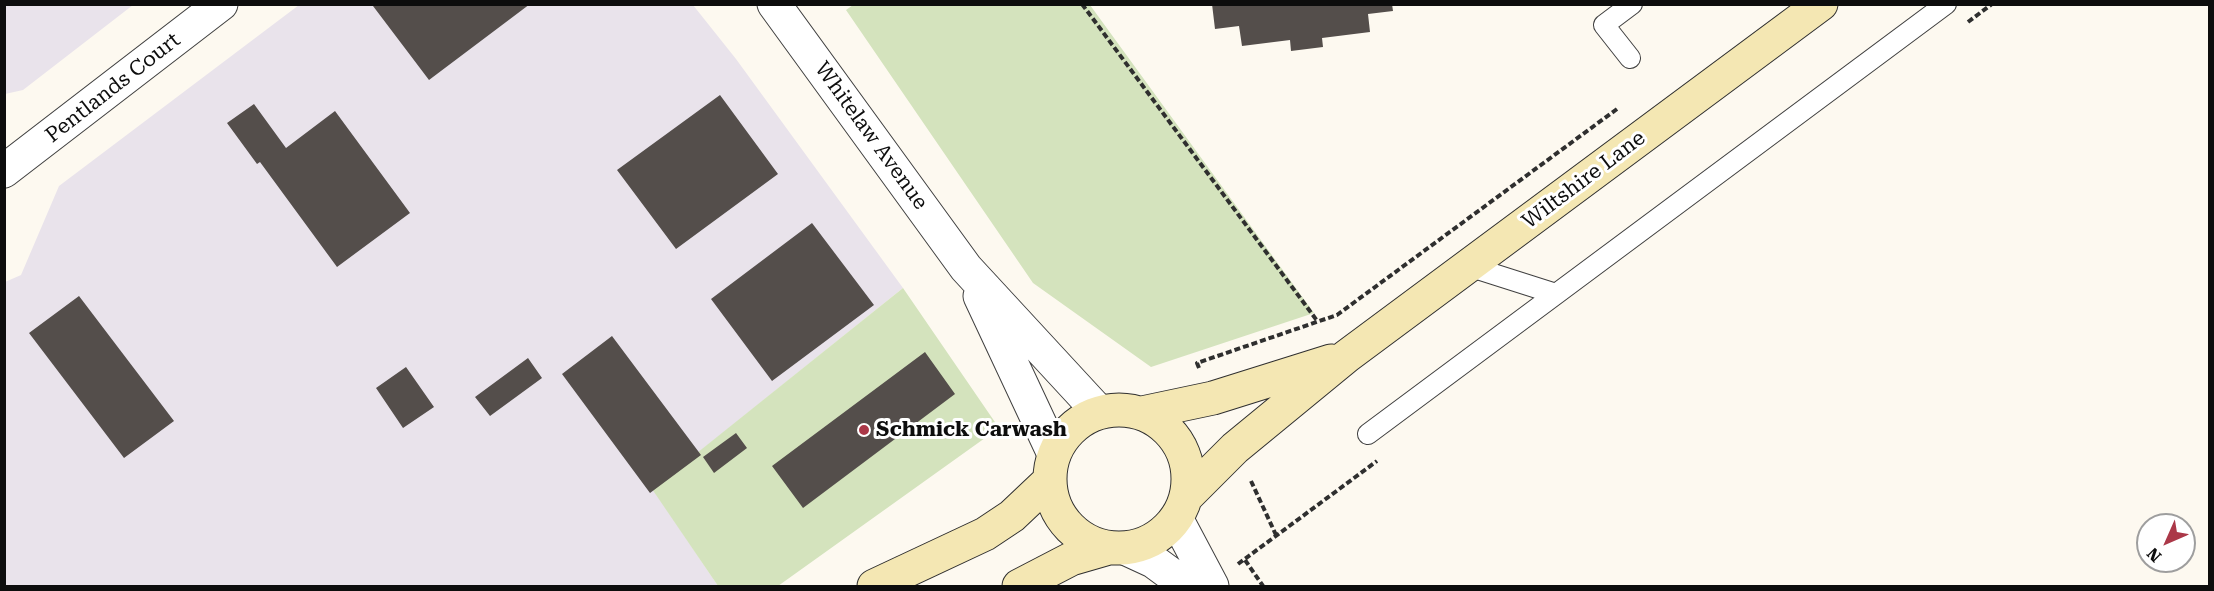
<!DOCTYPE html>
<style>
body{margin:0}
#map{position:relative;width:2214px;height:591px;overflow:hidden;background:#fdf9f0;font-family:"Roboto Serif",serif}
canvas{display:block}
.frame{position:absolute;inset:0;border:6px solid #0d0d0d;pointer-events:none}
.north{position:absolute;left:2136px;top:513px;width:60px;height:60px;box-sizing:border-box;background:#fff;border:2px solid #9e9e9e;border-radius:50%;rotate:225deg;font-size:16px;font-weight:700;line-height:24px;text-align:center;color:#0d0d0d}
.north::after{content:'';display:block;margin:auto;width:21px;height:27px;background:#ab3848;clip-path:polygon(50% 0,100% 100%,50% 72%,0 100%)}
</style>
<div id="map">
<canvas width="2214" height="591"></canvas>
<div class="frame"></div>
<div class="north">N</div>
</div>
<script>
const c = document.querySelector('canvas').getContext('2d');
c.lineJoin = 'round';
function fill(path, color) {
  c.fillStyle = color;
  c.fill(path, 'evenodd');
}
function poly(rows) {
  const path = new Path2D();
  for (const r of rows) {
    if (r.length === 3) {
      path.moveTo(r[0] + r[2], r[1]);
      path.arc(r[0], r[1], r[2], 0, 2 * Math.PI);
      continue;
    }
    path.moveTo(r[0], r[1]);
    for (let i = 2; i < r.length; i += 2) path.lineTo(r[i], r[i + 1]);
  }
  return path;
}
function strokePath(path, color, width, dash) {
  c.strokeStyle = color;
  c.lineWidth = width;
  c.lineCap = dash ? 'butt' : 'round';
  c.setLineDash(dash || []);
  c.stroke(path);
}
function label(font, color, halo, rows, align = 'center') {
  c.font = font + ' "Roboto Serif",serif';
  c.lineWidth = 6;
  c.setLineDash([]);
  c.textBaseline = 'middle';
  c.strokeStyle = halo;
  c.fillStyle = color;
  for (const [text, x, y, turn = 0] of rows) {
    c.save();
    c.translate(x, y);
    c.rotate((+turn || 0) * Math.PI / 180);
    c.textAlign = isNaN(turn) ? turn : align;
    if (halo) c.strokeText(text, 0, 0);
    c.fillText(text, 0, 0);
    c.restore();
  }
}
const industrial = poly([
 [4,5,5,4,133,5,23,90,5,94],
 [299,5,693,5,736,59,903,288,653,489,718,586,5,586,5,282,21,275,59,186]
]);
const green = poly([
 [853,5,1090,5,1314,313,1151,367,1033,283,846,10],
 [903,288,999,428,778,586,718,586,652,489]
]);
const building = poly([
 [374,4,530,4,429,80,373,6],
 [1212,4,1392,4,1393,11,1368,14,1370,32,1322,38,1323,47,1291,51,1290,40,1242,46,1239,26,1215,29],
 [720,95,778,174,676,249,617,170],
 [254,104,286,148,335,111,410,213,337,267,260,162,257,164,227,123],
 [812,223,874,305,772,381,711,299],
 [79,296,174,421,124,458,29,333],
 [612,336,701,455,650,493,562,374],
 [925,352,955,394,803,508,772,466],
 [528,358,542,378,490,416,475,397],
 [406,367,434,407,403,428,376,388],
 [736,433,747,448,714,473,703,457]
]);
const path = poly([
 [1082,4,1318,322],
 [1968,22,1992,4],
 [1199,368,1197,363,1337,315,1617,109],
 [1251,481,1276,535],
 [1245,560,1263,586],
 [1238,564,1377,461]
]);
const service = poly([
 [1630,58,1604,25,1632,4],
 [1468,266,1556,294],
 [1368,434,1946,4]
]);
const minor = poly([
 [4,171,221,4],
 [1177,520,1212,586],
 [1127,549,1153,561,1187,586]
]);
const tertiary = poly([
 [774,4,966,268,1099,412],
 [980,296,1054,454]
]);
const secondary = poly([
 [1119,479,69],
 [1142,413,1213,398,1331,361],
 [1188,495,1235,448,1347,356,1821,4],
 [874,586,985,534,1012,516,1049,481],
 [1019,586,1071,559,1109,548]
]);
const markers = [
 [864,430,6,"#ab3848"]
];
const streetNames = [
 ["Pentlands Court",113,88,-38],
 ["Whitelaw Avenue",871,136,54],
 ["Wiltshire Lane",1584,180,-37]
];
const poiNames = [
 ["Schmick Carwash",876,430]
];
fill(industrial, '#e9e3eb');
fill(green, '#d4e3bd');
fill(building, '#544e4b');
strokePath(service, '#404040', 22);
strokePath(minor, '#404040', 35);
strokePath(tertiary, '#404040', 35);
strokePath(secondary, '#2f2f2f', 35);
strokePath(path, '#2f2f2f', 4, [6, 3]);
strokePath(service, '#fff', 20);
strokePath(minor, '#fff', 33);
strokePath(tertiary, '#fff', 33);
strokePath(secondary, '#f4e7b3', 33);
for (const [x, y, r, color] of markers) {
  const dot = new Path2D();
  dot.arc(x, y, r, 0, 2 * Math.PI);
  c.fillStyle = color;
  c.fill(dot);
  strokePath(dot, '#fff', 2);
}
label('21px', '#0d0d0d', '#fff', streetNames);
label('bold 21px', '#0d0d0d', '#fff', poiNames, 'left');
</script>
